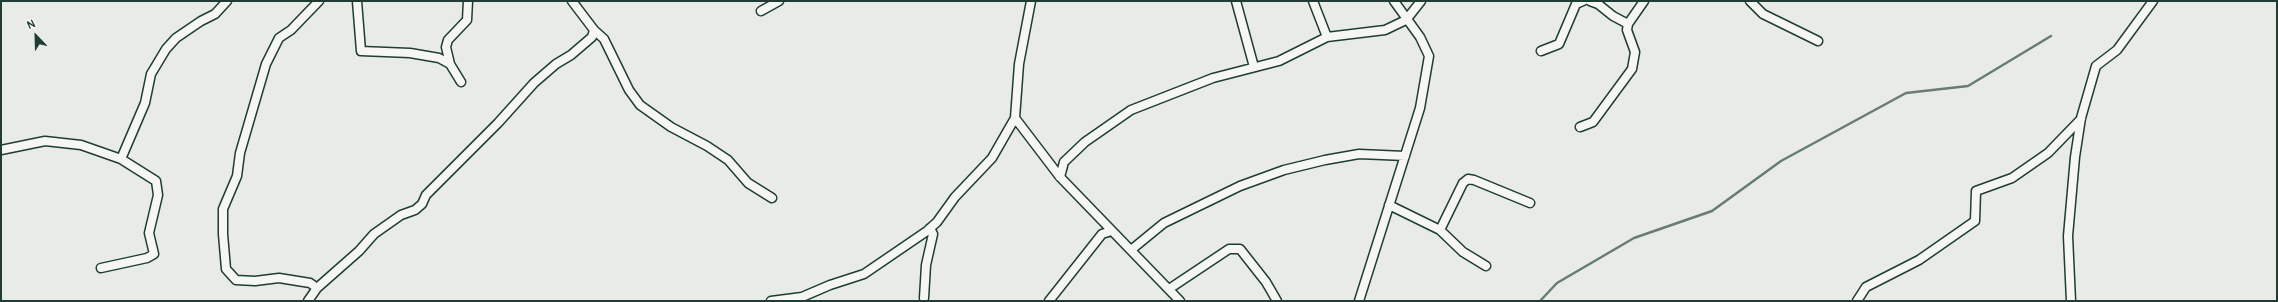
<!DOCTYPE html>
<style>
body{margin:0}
#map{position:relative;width:2278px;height:302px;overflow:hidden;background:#e9ebe7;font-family:Pangolin,sans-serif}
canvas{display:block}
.frame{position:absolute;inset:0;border:2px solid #1f3d34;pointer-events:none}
.north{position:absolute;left:16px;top:16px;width:40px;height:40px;-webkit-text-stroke:3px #f6f6f2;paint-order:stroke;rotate:337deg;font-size:11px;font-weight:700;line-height:16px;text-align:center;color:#1f3d34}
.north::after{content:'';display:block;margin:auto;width:14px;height:18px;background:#1f3d34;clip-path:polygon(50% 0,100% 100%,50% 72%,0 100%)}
</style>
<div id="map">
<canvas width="2278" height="302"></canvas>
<div class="frame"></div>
<div class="north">N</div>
</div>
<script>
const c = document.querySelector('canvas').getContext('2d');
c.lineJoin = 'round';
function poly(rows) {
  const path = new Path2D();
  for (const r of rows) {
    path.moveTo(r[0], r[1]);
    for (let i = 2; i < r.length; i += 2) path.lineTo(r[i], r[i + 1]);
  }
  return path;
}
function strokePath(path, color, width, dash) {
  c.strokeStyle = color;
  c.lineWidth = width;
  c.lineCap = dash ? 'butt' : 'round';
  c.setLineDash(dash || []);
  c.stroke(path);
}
const stream = poly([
 [1540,301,1557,283,1634,238,1712,211,1781,161,1906,93,1968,86,2051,36]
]);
const street = poly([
 [357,1,361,51,410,53,439,58,450,64,461,82],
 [1031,1,1019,64,1015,118,1060,177,1180,301],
 [1236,1,1254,67],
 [1313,1,1327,37],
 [1590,1,1598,4,1613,16,1628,24],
 [1750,1,1763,14,1818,41],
 [761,11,779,1],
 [594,30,604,39,629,90,640,105,671,127,707,146,728,160,748,183,772,198],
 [1541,51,1559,44,1576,4,1583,1],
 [450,64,446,47,448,40,467,20,468,1],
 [1580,127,1593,122,1632,69,1635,52,1627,30,1628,24,1644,1],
 [1,150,45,141,81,145,121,159,156,181,158,195,149,233,154,254,147,258,101,268],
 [121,159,145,103,151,74,166,49,176,38,201,21,215,14,227,1],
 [1060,177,1064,162,1085,142,1131,110,1213,78,1279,61,1327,37,1385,30,1406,20,1421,1],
 [1389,205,1440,230,1463,252,1486,266],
 [1440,230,1463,183,1468,179,1474,180,1530,203],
 [1131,250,1164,223,1240,186,1284,170,1325,160,1359,154,1405,156],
 [317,288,310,283,279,278,255,281,236,280,226,269,223,234,223,209,237,176,240,153,266,64,279,38,291,30,319,1],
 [1169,289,1229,249,1240,249,1266,282,1277,301],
 [924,298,926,265,933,234,930,228],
 [308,301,317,288,359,251,374,234,401,215,415,210,422,204,426,195,498,123,534,83,556,64,571,55,592,37,594,30,572,1],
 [771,301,802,297,830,285,864,274,927,231,937,222,955,197,992,158,1015,118],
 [1049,301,1102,234,1111,231],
 [1359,301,1420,108,1429,56,1420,37,1394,1],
 [1857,301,1866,287,1919,260,1975,221,1976,191,2012,178,2048,153,2081,119],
 [2071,301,2068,236,2075,157,2081,118,2096,66,2117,50,2153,1]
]);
strokePath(stream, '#687c75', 2.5);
strokePath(street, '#1f3d34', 11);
strokePath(street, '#f6f6f2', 8);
</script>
